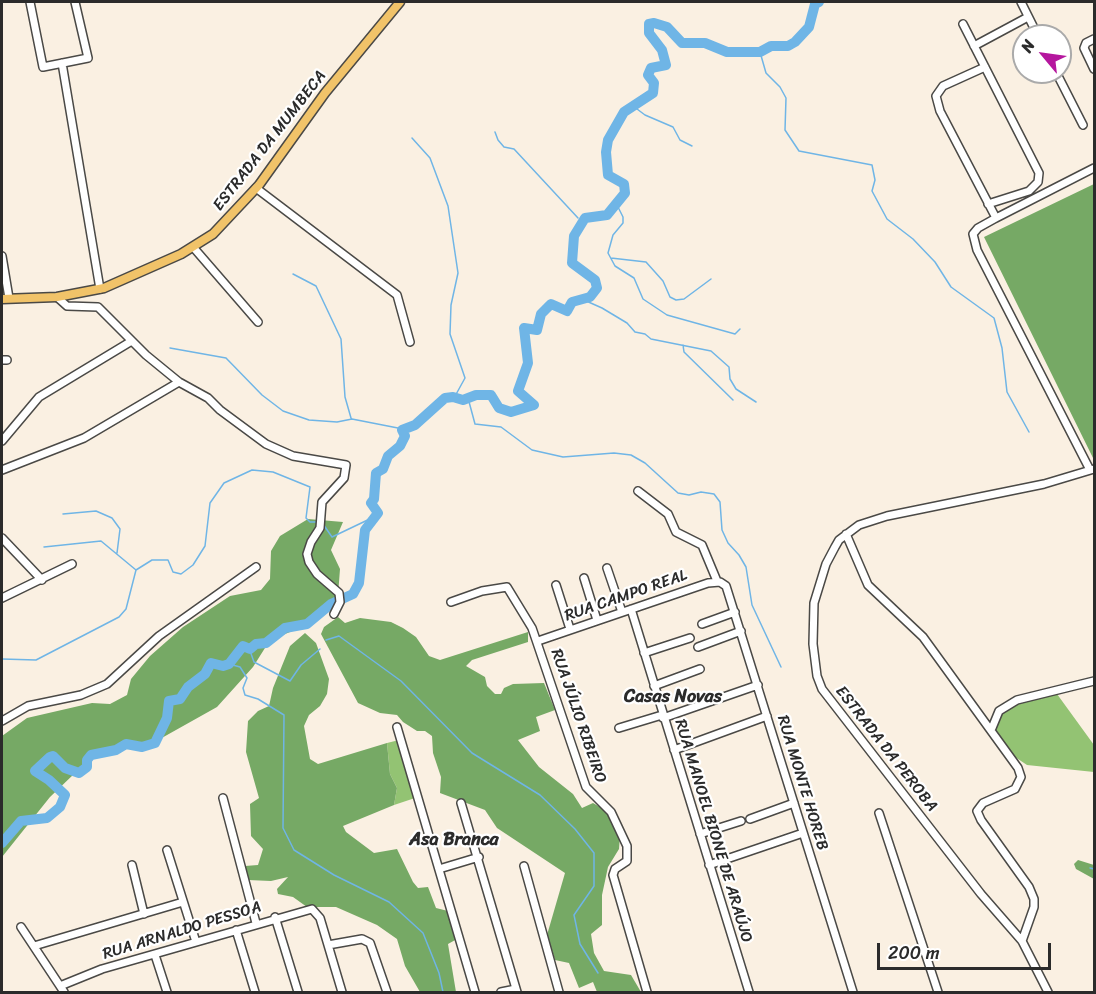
<!DOCTYPE html>
<meta charset="utf-8">
<style>
body{margin:0}
#map{position:relative;width:1096px;height:994px;overflow:hidden;background:#faf0e2;font-family:Sriracha,sans-serif}
canvas{display:block}
.frame{position:absolute;inset:0;border:3px solid #2b2b2b;pointer-events:none}
.north{position:absolute;left:1012px;top:24px;width:60px;height:60px;box-sizing:border-box;background:#fff;border:2px solid #aaa;border-radius:50%;rotate:299deg;font-size:16px;font-weight:700;line-height:24px;text-align:center;color:#2b2b2b}
.north::after{content:'';display:block;margin:auto;width:21px;height:27px;background:#b5179e;clip-path:polygon(50% 0,100% 100%,50% 72%,0 100%)}
.scale{position:absolute;left:877px;top:943px;width:174px;height:27px;box-sizing:border-box;border:3px solid #2b2b2b;border-top:0;padding-left:8px;font-size:18px;line-height:21px;white-space:nowrap;color:#2b2b2b;-webkit-text-stroke:4px #fff;paint-order:stroke}
</style>
<div id="map">
<canvas width="1096" height="994"></canvas>
<div class="frame"></div>
<div class="north">N</div>
<div class="scale">200 m</div>
</div>
<script>
const c = document.querySelector('canvas').getContext('2d');
c.lineJoin = 'round';
function fill(path, color) {
  c.fillStyle = color;
  c.fill(path, 'evenodd');
}
function poly(rows) {
  const path = new Path2D();
  for (const r of rows) {
    path.moveTo(r[0], r[1]);
    for (let i = 2; i < r.length; i += 2) path.lineTo(r[i], r[i + 1]);
  }
  return path;
}
function strokePath(path, color, width, dash) {
  c.strokeStyle = color;
  c.lineWidth = width;
  c.lineCap = dash ? 'butt' : 'round';
  c.setLineDash(dash || []);
  c.stroke(path);
}
function label(font, color, halo, rows, align = 'center') {
  c.font = font + ' Sriracha,sans-serif';
  c.lineWidth = 4.5;
  c.setLineDash([]);
  c.textBaseline = 'middle';
  c.strokeStyle = halo;
  c.fillStyle = color;
  for (const [text, x, y, turn = 0] of rows) {
    c.save();
    c.translate(x, y);
    c.rotate((+turn || 0) * Math.PI / 180);
    c.textAlign = isNaN(turn) ? turn : align;
    if (halo) c.strokeText(text, 0, 0);
    c.fillText(text, 0, 0);
    c.restore();
  }
}
const green = poly([
 [1057,694,1094,745,1094,772,1027,765,1015,757,997,733,995,727,1000,714,1017,703],
 [399,740,415,798,394,805,397,788,390,774,387,743]
]);
const forest = poly([
 [1094,184,1094,460,984,237],
 [308,519,343,522,331,550,340,569,338,595,310,624,270,640,253,667,217,707,151,744,98,751,50,797,2,857,2,736,27,718,92,703,110,704,127,695,131,679,150,656,183,627,230,596,261,590,270,579,271,551,280,536],
 [338,617,345,623,360,618,391,622,403,628,416,637,429,656,440,660,528,632,528,642,472,660,466,666,485,677,487,686,495,694,501,694,504,688,513,684,544,683,555,710,536,717,540,731,518,740,539,767,573,794,582,808,593,803,607,811,620,835,619,849,608,867,602,895,602,925,591,934,594,953,604,971,631,975,641,992,597,992,593,982,579,988,569,963,555,960,547,935,565,873,497,828,485,810,440,793,441,777,433,753,432,736,425,731,417,731,403,722,397,715,380,713,358,703,321,634,324,627],
 [305,633,316,643,329,679,327,694,320,706,309,715,304,726,310,759,318,764,387,743,390,774,397,788,394,805,343,826,346,832,374,853,397,849,413,882,418,888,428,887,436,908,448,911,457,939,448,944,456,992,420,992,405,966,397,939,377,925,336,907,307,907,293,897,278,894,277,889,288,877,271,881,248,880,245,866,258,865,263,849,251,836,250,804,259,798,246,752,248,721,258,711,269,706,273,688,290,646],
 [1078,860,1094,865,1094,879,1076,869,1074,864]
]);
const stream = poly([
 [760,52,766,73,780,87,786,98,785,130,799,151,872,165,875,180,872,191,887,219,913,239,935,262,951,287,994,318,1002,348,1007,392,1029,432],
 [633,106,645,115,673,127,680,140,692,146],
 [495,132,498,140,504,147,514,149,578,218],
 [412,138,430,158,448,206,458,273,451,305,450,334,465,378,454,398],
 [617,205,623,217,623,223,613,235,608,253,615,266,634,278,643,299,667,315,735,334,740,329],
 [611,258,646,262,663,281,670,297,676,300,684,299,711,279],
 [293,274,316,286,341,339,345,397,351,418],
 [584,300,602,308,627,323,635,332,645,334,651,339,711,351,729,367,730,379,736,389,756,402],
 [683,345,684,352,733,400],
 [170,348,226,358,262,395,283,411,309,420,337,422,352,419,403,429],
 [468,398,475,424,501,427,532,450,563,457,614,453,631,455,645,463,678,493,689,495,701,492,714,494,720,502,722,530,728,543,739,555,746,567,752,605,781,667],
 [63,514,96,511,112,518,120,529,117,553],
 [323,524,332,537,376,516],
 [44,547,101,541,136,570],
 [326,640,339,636,401,681,472,753,540,795,575,829,594,853,594,886,574,915,580,944,598,973],
 [249,648,254,662,290,681,301,665,320,649],
 [2,659,36,660,119,617,126,609,136,570,152,560,168,560,173,572,181,574,193,565,205,546,210,503,224,483,252,470,273,472,310,487,306,518,310,522,319,522],
 [229,664,240,667,247,678,243,688,245,695,258,699,284,715,283,828,294,850,334,875,389,902,423,933,439,973,443,992],
 [1090,868,1094,869]
]);
const river = poly([
 [2,843,21,821,47,818,60,807,65,795,49,780,35,771,50,757,53,756,65,768,79,773,87,767,87,760,91,755,116,750,126,744,142,747,155,743,167,718,169,701,180,699,188,687,205,674,211,663,223,666,229,664,243,646,250,649,256,644,266,643,285,628,307,624,331,604,353,594,359,583,365,530,378,513,371,503,374,499,376,473,383,469,388,456,400,446,405,436,402,430,415,425,445,398,453,397,463,400,476,395,491,395,499,408,511,412,534,405,518,391,528,363,524,328,537,330,541,314,551,304,567,311,572,302,590,297,597,288,595,280,572,263,574,236,585,218,607,215,625,193,624,184,608,175,606,152,608,140,624,112,653,93,654,83,648,75,651,68,666,65,662,50,649,33,649,24,654,23,667,27,682,43,705,43,727,52,760,52,771,46,788,46,795,42,809,27,815,4,819,2]
]);
const minor = poly([
 [30,2,43,67,88,58,75,2],
 [1021,2,1038,36],
 [963,24,1039,173,1038,182,1029,191,988,204],
 [1094,39,1086,43,1084,48,1094,69],
 [974,46,1028,17],
 [62,63,100,289],
 [985,67,943,86,936,96,940,111,996,218],
 [1056,72,1083,125],
 [256,188,397,295,410,342],
 [193,247,258,322],
 [2,256,9,298],
 [57,297,67,306,98,307,146,355,179,382,208,398,220,410,266,444,293,456,346,465,344,478,322,502,320,528,311,542,307,554,309,562,317,574,339,593,340,602,334,614],
 [2,360,7,360],
 [2,441,39,397,130,342],
 [2,470,84,438,179,382],
 [1090,470,977,250,973,234,978,228,996,218,1094,168],
 [638,491,668,514,676,532,702,545,717,581],
 [846,534,868,585,923,637,1018,768,1021,777,1015,789,983,803,977,811,981,820,1029,887,1034,899,1034,907,1022,941],
 [2,538,42,580],
 [607,568,622,612],
 [584,578,597,620],
 [556,585,570,629],
 [2,598,72,564],
 [451,602,482,591,507,587,532,628,586,787,611,812,627,846,627,861,615,869,613,875,647,992],
 [631,609,749,992],
 [702,624,735,612],
 [538,641,708,583,720,582,726,586,853,992],
 [698,647,741,631],
 [644,653,690,638],
 [654,686,700,669],
 [663,718,758,685],
 [2,721,28,706,81,695,107,684,159,636,256,567],
 [397,727,475,992],
 [619,728,662,715],
 [992,728,999,711,1017,700,1094,681],
 [674,750,767,716],
 [223,798,256,923],
 [461,803,517,992],
 [879,813,938,992],
 [750,819,794,803],
 [700,834,741,821],
 [167,850,196,942],
 [132,865,144,914],
 [709,865,803,833],
 [524,866,559,992],
 [439,869,479,857],
 [275,917,298,992],
 [21,927,64,992],
 [236,930,255,992],
 [328,945,362,939,370,943,387,992],
 [34,946,183,902],
 [155,955,167,992],
 [60,986,102,969,312,909,320,918,342,992],
 [501,992,516,989],
 [1048,992,1022,941,981,894,822,689,817,676,813,644,814,603,826,564,835,547,839,540,859,525,887,516,1044,484,1094,469]
]);
const major = poly([
 [2,299,57,297,104,288,181,254,213,234,259,185,325,93,400,2]
]);
const streetNames = [
 ["ESTRADA DA MUMBECA",270,141,-52],
 ["RUA CAMPO REAL",626,596,-19],
 ["RUA JÚLIO RIBEIRO",578,716,71],
 ["ESTRADA DA PEROBA",886,749,52],
 ["RUA MONTE HOREB",802,783,73],
 ["RUA MANOEL BIONE DE ARAÚJO",713,831,73],
 ["RUA ARNALDO PESSOA",182,931,-17]
];
const neighbourhoodNames = [
 ["Casas Novas",673,697],
 ["Asa Branca",454,840]
];
fill(green, '#93c373');
fill(forest, '#76a965');
strokePath(stream, '#6fb5e6', 1.5);
strokePath(river, '#6fb5e6', 10);
strokePath(minor, '#4a4946', 10);
strokePath(major, '#4a4946', 11);
strokePath(minor, '#fff', 7);
strokePath(major, '#f1c369', 8);
label('16px', '#2b2b2b', '#fff', streetNames);
label('bold 18px', '#2b2b2b', '#fff', neighbourhoodNames);
</script>
